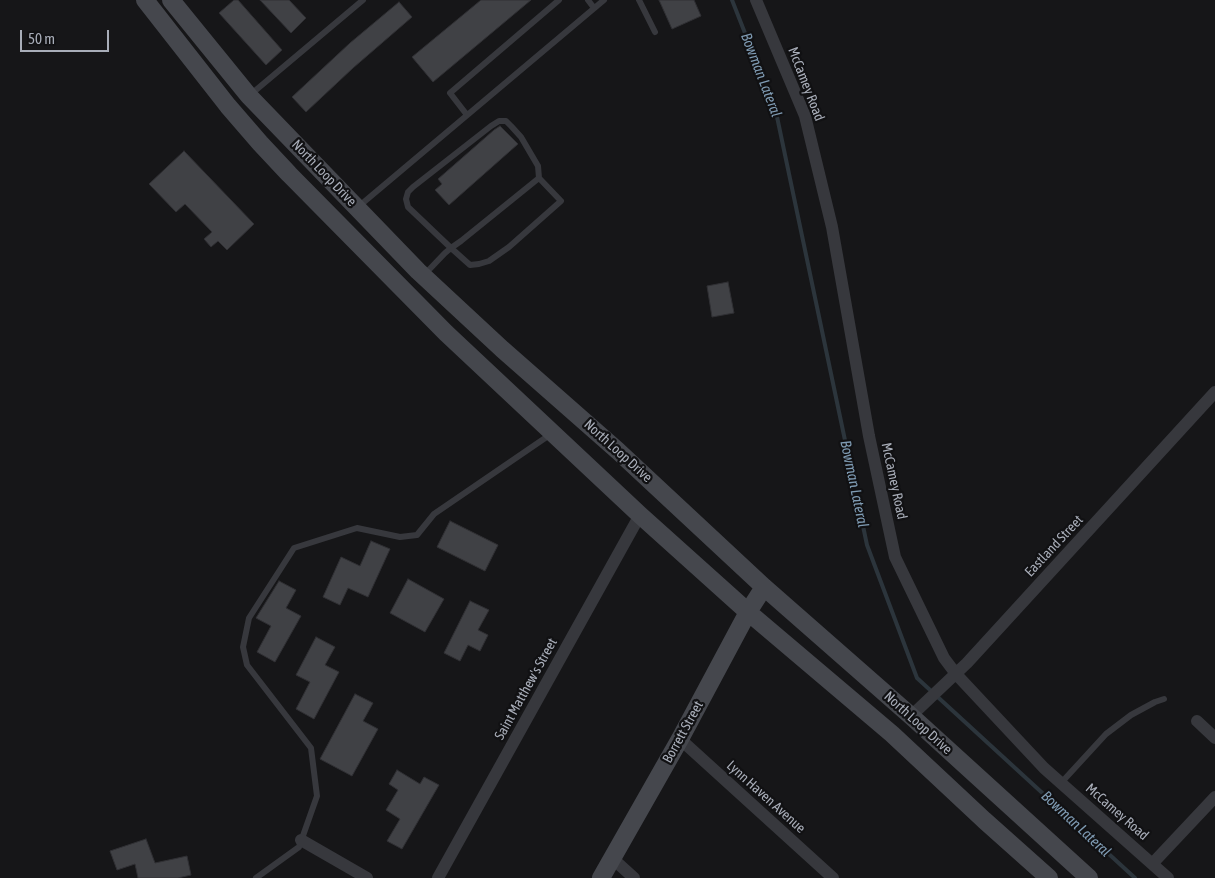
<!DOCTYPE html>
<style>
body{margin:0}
#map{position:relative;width:1215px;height:878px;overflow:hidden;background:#161618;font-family:"Asap Condensed",sans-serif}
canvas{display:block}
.scale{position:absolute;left:20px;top:30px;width:89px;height:22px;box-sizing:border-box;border:2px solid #a8adb8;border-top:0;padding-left:6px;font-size:15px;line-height:18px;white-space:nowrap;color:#a8adb8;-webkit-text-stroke:4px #111113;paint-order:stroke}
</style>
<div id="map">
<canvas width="1215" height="878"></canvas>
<div class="scale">50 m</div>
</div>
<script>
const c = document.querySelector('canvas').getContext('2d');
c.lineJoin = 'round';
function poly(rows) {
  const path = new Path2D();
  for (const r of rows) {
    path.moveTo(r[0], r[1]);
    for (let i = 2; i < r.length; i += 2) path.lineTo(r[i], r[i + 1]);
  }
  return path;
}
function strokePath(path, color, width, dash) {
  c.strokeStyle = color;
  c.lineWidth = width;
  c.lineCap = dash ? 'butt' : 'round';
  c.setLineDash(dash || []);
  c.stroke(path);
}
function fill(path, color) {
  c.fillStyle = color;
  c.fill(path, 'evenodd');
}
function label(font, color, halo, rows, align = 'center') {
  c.font = font + ' "Asap Condensed",sans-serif';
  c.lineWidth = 4.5;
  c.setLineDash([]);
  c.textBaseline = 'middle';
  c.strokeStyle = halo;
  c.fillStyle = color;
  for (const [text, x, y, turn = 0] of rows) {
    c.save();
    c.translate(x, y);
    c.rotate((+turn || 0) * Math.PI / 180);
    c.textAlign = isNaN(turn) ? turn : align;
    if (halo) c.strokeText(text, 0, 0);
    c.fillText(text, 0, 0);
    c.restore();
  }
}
const stream = poly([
 [732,0,776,112,867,545,917,678,1135,878]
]);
const building = poly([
 [234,0,238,0,282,50,266,65,219,13,234,0],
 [260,0,289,0,306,18,291,33,260,0],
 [481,0,531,0,433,82,412,57,481,0],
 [659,0,694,0,701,16,672,29,659,0],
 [399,2,412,17,353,68,306,112,292,97,350,43,399,2],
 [500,126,518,144,449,205,435,190,442,184,438,179,494,130,500,126],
 [184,151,254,224,227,250,218,241,211,247,204,239,212,232,185,204,176,212,149,184,184,151],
 [728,282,734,313,712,317,707,286,728,282],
 [450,521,498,545,485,571,437,547,450,521],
 [371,541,390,549,368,597,348,588,340,605,323,597,341,557,360,566,371,541],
 [408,579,444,599,425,632,390,613,408,579],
 [279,581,296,590,286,608,301,616,275,662,257,652,271,626,256,618,279,581],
 [470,601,489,610,478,630,488,635,480,651,468,645,460,661,444,653,470,601],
 [316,637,335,647,325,665,339,672,314,719,296,709,310,682,296,675,316,637],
 [355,694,373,703,363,721,378,729,352,776,320,759,355,694],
 [397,770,420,784,424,777,439,785,402,849,387,841,400,819,386,810,398,790,389,784,397,770],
 [146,839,155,863,187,856,191,875,178,878,138,878,135,864,117,870,110,851,146,839]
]);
const lane = poly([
 [588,0,594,8],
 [639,0,655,32],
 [250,95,363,0],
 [467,115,450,93,559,0],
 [358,207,604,0],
 [424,275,445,253,451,248,461,241,539,178,538,166,521,137,511,126,506,121,499,121,491,126,413,187,408,192,406,199,408,207,451,248,470,265,479,264,489,261,509,247,561,201,539,178],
 [1061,783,1106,734,1131,715,1155,702,1164,699],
 [256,878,299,847,317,796,311,748,247,665,243,647,249,618,294,548,357,528,400,537,417,535,434,514,551,434]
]);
const street = poly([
 [756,0,805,116,832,227,869,436,895,557,944,658,956,674,1044,768,1168,878],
 [911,716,967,663,1215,392],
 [1197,721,1215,738],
 [680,739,833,878],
 [301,840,367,878],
 [612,858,634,878],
 [1153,863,1215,797],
 [438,878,640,515]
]);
const secondary = poly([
 [145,0,228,106,260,143,289,174,446,333,640,515,748,612,892,734,984,820,1049,878],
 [171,0,249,96,418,271,502,349,618,451,764,587,911,716,1089,878],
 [601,878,680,739,748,612,764,587]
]);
const streetNames = [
 ["McCamey Road",806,84,69],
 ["North Loop Drive",324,173,46],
 ["North Loop Drive",618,451,42],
 ["McCamey Road",894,481,78],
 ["Eastland Street",1054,546,-47],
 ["Saint Matthew's Street",526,689,-61],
 ["North Loop Drive",918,723,42],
 ["Borrett Street",683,732,-61],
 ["Lynn Haven Avenue",766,797,42],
 ["McCamey Road",1117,812,41]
];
const waterNames = [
 ["Bowman Lateral",761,75,69],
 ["Bowman Lateral",854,484,78],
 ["Bowman Lateral",1076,824,43]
];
strokePath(stream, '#2c353c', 4);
fill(building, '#404145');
strokePath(building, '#303034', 1);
strokePath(lane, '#37383d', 6);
strokePath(street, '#37383d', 12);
strokePath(secondary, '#45474d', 18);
label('14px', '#a8adb8', '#111113', streetNames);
label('italic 15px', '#7f9bb3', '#111113', waterNames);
</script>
